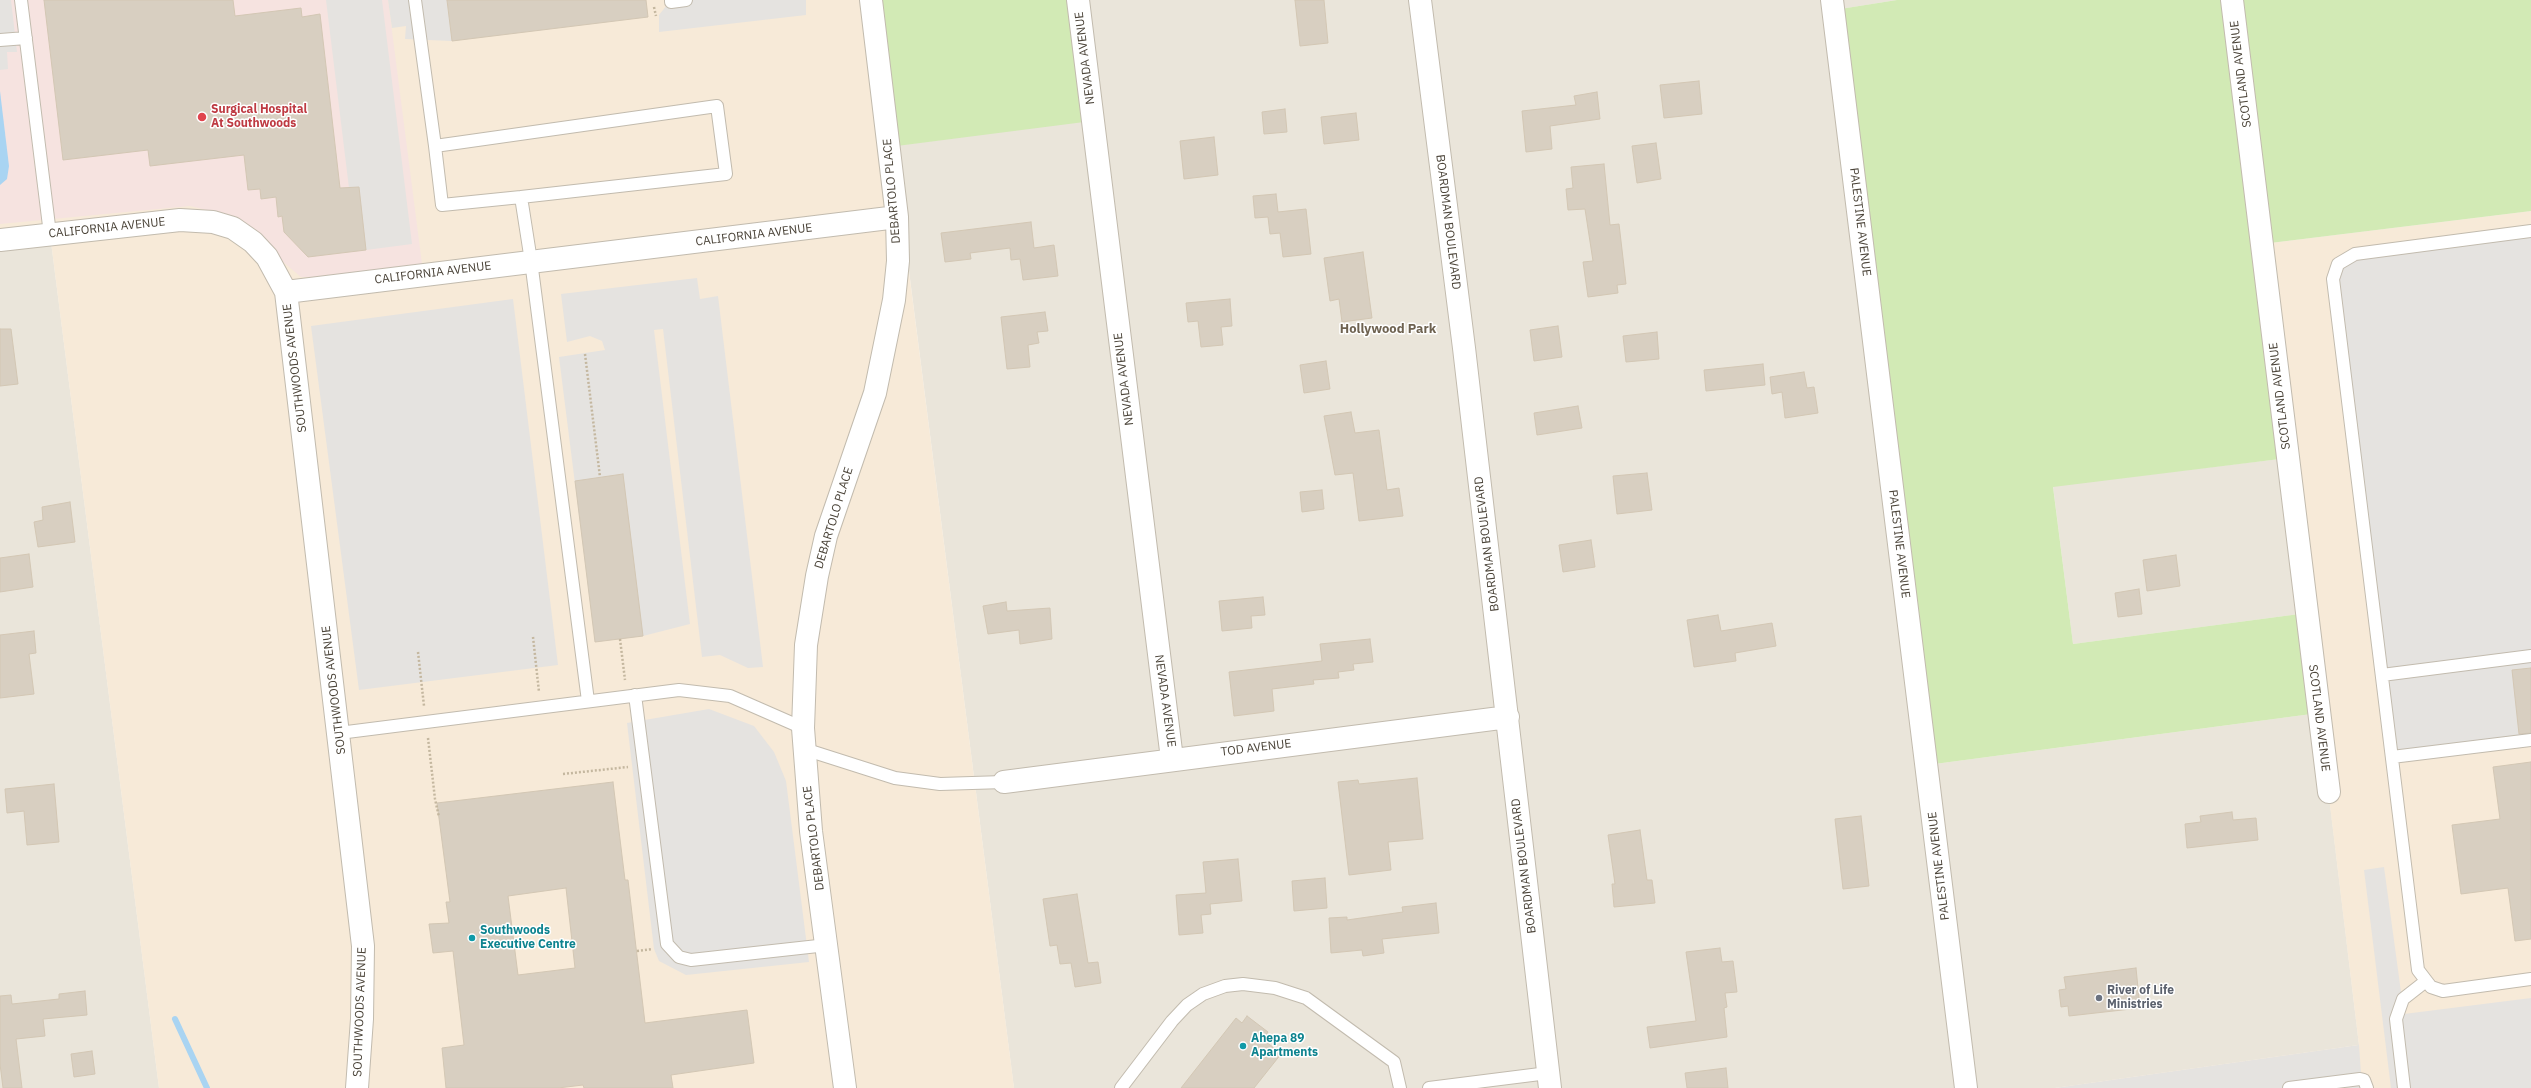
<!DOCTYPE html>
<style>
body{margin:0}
canvas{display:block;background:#f6f3ec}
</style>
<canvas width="2531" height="1088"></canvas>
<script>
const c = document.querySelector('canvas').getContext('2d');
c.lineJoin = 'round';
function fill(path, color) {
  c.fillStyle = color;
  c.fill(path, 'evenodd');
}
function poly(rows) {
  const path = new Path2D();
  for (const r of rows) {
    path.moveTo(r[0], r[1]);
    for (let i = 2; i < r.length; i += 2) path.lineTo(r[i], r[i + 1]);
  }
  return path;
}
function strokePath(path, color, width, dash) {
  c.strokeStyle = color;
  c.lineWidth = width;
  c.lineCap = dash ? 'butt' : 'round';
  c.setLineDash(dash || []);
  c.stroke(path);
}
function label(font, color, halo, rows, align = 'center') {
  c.font = font + ' "IBM Plex Sans",sans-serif';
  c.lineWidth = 3;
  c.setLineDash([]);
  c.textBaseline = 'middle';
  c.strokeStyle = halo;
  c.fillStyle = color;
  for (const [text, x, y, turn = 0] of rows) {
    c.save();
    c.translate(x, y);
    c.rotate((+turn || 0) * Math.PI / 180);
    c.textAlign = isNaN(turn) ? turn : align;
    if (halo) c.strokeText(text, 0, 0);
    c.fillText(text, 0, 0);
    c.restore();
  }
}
const residential = poly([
 [1078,0,1897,0,1834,10,1927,765,2319,713,2359,1045,2055,1088,1014,1088,893,146,1092,120],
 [50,234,159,1088,0,1088,0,240],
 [2288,458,2307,613,2073,644,2053,486]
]);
const commercial = poly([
 [0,0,874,0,1014,1088,159,1088,50,234,0,240],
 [2531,211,2531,1088,2055,1088,2359,1045,2262,244]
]);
const medical = poly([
 [0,0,388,0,422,264,324,277,301,277,282,261,249,225,215,212,190,206,0,224]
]);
const green = poly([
 [871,0,1078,0,1092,121,889,147],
 [1897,0,2531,0,2531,211,2262,244,2288,458,2053,487,2073,644,2307,613,2319,713,1927,765,1834,10]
]);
const parking = poly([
 [0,0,11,0,17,52,7,52,8,69,0,70],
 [326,0,382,0,412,244,366,250,359,187,349,188],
 [388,0,447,0,452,41,405,39,406,26,392,28],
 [671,0,806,0,806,15,659,32,659,15],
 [2531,231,2531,740,2392,757,2333,279,2355,254],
 [697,278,700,299,718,296,763,667,748,668,720,655,702,657,663,329,654,330,690,624,643,636,595,642,559,357,605,350,602,341,590,336,567,342,561,294],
 [513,299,558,665,359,690,311,326],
 [709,709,754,726,774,752,786,781,809,962,686,975,659,961,654,949,627,723],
 [2384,867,2404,1014,2531,998,2531,1088,2391,1088,2364,870],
 [2359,1045,2362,1088,2055,1088]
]);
const water = poly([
 [0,91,9,166,7,179,0,185]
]);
const stream = poly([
 [175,1019,207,1088]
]);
const building = poly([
 [44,0,233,0,235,16,301,8,302,17,320,14,340,188,359,187,366,250,308,257,284,232,282,216,278,217,276,197,261,199,260,189,248,190,244,155,150,166,148,150,63,160,44,0],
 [447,0,646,0,648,17,452,41,447,0],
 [1295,0,1324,0,1328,43,1300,46,1295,0],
 [1699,81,1702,114,1664,118,1660,85,1699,81],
 [1597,92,1600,119,1550,126,1552,149,1526,152,1522,111,1576,105,1574,96,1597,92],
 [1285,109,1287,132,1264,134,1262,112,1285,109],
 [1356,113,1359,140,1324,144,1321,117,1356,113],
 [1214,137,1218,175,1184,179,1180,141,1214,137],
 [1656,143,1661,179,1637,183,1632,146,1656,143],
 [1604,164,1610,225,1619,224,1626,284,1617,285,1618,293,1588,297,1583,262,1593,261,1585,209,1568,210,1566,189,1573,188,1571,167,1604,164],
 [1276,194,1278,212,1306,209,1311,254,1283,257,1280,233,1270,234,1268,217,1255,218,1253,196,1276,194],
 [1031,222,1034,248,1054,245,1058,276,1023,280,1020,259,1011,260,1010,248,970,253,971,259,945,262,941,233,1031,222],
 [1363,252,1372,318,1342,322,1339,299,1330,301,1324,258,1363,252],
 [1230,299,1232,326,1221,327,1223,345,1201,347,1198,321,1188,322,1186,303,1230,299],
 [1045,312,1048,331,1037,332,1039,343,1028,345,1030,367,1007,369,1001,317,1045,312],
 [1558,326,1562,357,1534,361,1530,330,1558,326],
 [0,329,11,329,18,384,0,386,0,329],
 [1657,332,1659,359,1626,362,1623,336,1657,332],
 [1326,361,1330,389,1304,393,1300,365,1326,361],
 [1763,364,1765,385,1706,391,1704,370,1763,364],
 [1804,372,1807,388,1814,387,1818,413,1785,418,1782,392,1772,394,1770,377,1804,372],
 [1578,406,1582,428,1537,435,1534,413,1578,406],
 [1351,412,1355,433,1379,430,1387,490,1399,488,1403,516,1359,521,1353,473,1335,475,1324,416,1351,412],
 [1647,473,1652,510,1617,514,1613,476,1647,473],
 [623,474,643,636,595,642,575,481,623,474],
 [1322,490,1324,509,1302,512,1300,492,1322,490],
 [70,502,75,542,38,547,34,522,43,520,42,507,70,502],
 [1591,540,1595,567,1563,572,1559,545,1591,540],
 [29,554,33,587,0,592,0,558,29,554],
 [2176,555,2180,586,2147,591,2143,560,2176,555],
 [2139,589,2142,614,2118,617,2115,593,2139,589],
 [1263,597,1265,615,1251,616,1252,628,1222,631,1219,601,1263,597],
 [1006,602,1007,611,1050,608,1052,639,1020,644,1019,630,988,634,983,606,1006,602],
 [1718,615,1721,631,1772,623,1776,646,1735,653,1736,661,1694,667,1687,620,1718,615],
 [34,631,36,653,29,654,34,694,0,698,0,635,34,631],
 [1370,639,1373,662,1353,664,1354,670,1338,672,1339,678,1313,680,1314,684,1272,689,1274,711,1234,716,1229,672,1322,661,1320,644,1370,639],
 [2531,668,2531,733,2519,734,2512,670,2531,668],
 [2531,762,2531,939,2515,941,2508,888,2461,894,2452,825,2500,819,2493,767,2531,762],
 [1417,778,1423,839,1388,842,1391,870,1349,875,1338,782,1358,780,1359,784,1417,778],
 [613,782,625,880,628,880,645,1023,747,1010,754,1063,671,1075,673,1088,584,1088,583,1085,558,1088,446,1088,442,1048,464,1045,453,951,433,953,429,924,449,923,446,902,450,902,437,803,613,782],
 [566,888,575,968,518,975,508,896,566,888],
 [54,784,59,842,27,845,24,811,7,813,5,789,54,784],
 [2232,812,2233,820,2256,818,2258,840,2187,848,2185,824,2201,822,2200,816,2232,812],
 [1861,816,1869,886,1843,889,1835,819,1861,816],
 [1640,830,1647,880,1652,880,1655,903,1614,907,1612,884,1615,884,1608,835,1640,830],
 [1238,859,1242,901,1210,904,1211,914,1201,915,1203,933,1179,935,1176,895,1206,893,1203,862,1238,859],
 [1325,878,1327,908,1294,911,1292,881,1325,878],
 [1077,894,1088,963,1098,962,1101,983,1075,987,1071,963,1060,964,1057,945,1050,946,1043,899,1077,894],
 [1436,903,1439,933,1382,939,1384,953,1363,956,1362,950,1331,953,1329,918,1347,917,1347,920,1403,912,1402,907,1436,903],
 [1720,948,1722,962,1733,961,1737,992,1725,993,1727,1007,1724,1008,1727,1037,1650,1048,1647,1027,1696,1021,1686,952,1720,948],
 [2136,968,2140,1008,2069,1016,2068,1006,2061,1007,2059,990,2066,989,2064,977,2136,968],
 [85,991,87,1015,43,1019,45,1036,16,1039,22,1088,3,1088,0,1064,0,996,11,995,12,1004,59,999,59,994,85,991],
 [1247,1016,1268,1032,1263,1039,1281,1054,1254,1088,1181,1088,1236,1018,1242,1023,1247,1016],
 [92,1051,95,1074,74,1077,71,1054,92,1051],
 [1726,1068,1728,1088,1687,1088,1685,1073,1726,1068]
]);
const path = poly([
 [654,7,656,16],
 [585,354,600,477],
 [533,637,539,692],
 [620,639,625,680],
 [418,652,424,706],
 [428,738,435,799,439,817],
 [563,774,628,767],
 [637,951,652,949]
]);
const lane = poly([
 [21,0,50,234],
 [415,0,435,146],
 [671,0,671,2,686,0],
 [0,40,26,38],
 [521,197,442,205,435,146,717,106,726,174,521,197,531,261,588,701],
 [2531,231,2355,254,2338,264,2333,279,2418,970,2431,987,2443,991,2531,979],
 [2382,675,2531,656],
 [635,695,667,944,679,957,691,960,827,945],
 [339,733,679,690,730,696,803,728],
 [804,749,895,778,940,784,1004,782],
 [2392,757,2531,740],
 [1121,1088,1172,1021,1187,1005,1203,994,1225,986,1243,984,1275,988,1306,998,1394,1062,1400,1088],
 [1429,1088,1548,1073],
 [2289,1088,2360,1079,2364,1080,2367,1088],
 [2404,1088,2396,1019,2403,999,2426,981]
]);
const street = poly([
 [1078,0,1172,759],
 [1420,0,1464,348,1550,1088],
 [1832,0,1966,1088],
 [2232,0,2329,792],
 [0,240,180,220,213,222,233,228,253,242,267,257,286,292,363,946,362,1019,357,1088],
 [286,292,897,217],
 [1004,782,1508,717],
 [845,1088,811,831,803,728,806,645,817,576,826,536,875,393,894,300,898,261,897,217,871,0]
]);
const markers = [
 [202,117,5,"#e0444e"],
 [472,938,4,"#0f9aa8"],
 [2099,998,4,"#6b7280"],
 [1243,1046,4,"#0f9aa8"]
];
const streetNames = [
 ["NEVADA AVENUE",1085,58,-97],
 ["SCOTLAND AVENUE",2241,74,-97],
 ["DEBARTOLO PLACE",892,191,-95],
 ["BOARDMAN BOULEVARD",1448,222,83],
 ["PALESTINE AVENUE",1860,222,83],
 ["CALIFORNIA AVENUE",107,228,-6],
 ["CALIFORNIA AVENUE",754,235,-7],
 ["CALIFORNIA AVENUE",433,273,-7],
 ["SOUTHWOODS AVENUE",295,368,-97],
 ["NEVADA AVENUE",1124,379,-97],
 ["SCOTLAND AVENUE",2280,396,-97],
 ["DEBARTOLO PLACE",834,518,-73],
 ["BOARDMAN BOULEVARD",1487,544,-97],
 ["PALESTINE AVENUE",1899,544,83],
 ["SOUTHWOODS AVENUE",334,690,-97],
 ["NEVADA AVENUE",1165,701,82],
 ["SCOTLAND AVENUE",2319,718,83],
 ["TOD AVENUE",1256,748,-7],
 ["DEBARTOLO PLACE",814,838,-97],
 ["BOARDMAN BOULEVARD",1524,866,-97],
 ["PALESTINE AVENUE",1939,866,-97],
 ["SOUTHWOODS AVENUE",360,1012,-88]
];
const healthNames = [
 ["Surgical Hospital",211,110],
 ["At Southwoods",211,124]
];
const cultureNames = [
 ["Southwoods",480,931],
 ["Executive Centre",480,945],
 ["Ahepa 89",1251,1039],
 ["Apartments",1251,1053]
];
const worshipNames = [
 ["River of Life",2107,991],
 ["Ministries",2107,1005]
];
const neighbourhoodNames = [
 ["Hollywood Park",1388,329]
];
fill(residential, '#eae5da');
fill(commercial, '#f7ead8');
fill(medical, '#f6e3e0');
fill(green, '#d2eab5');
fill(parking, '#e5e3e0');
fill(water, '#a9d4f2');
strokePath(stream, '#a9d4f2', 6);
fill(building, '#d8cfc1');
strokePath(building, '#d3c7b4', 1);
strokePath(lane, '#c2bbae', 14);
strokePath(street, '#c2bbae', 24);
strokePath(path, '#c4b79f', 2.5, [2, 2]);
strokePath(lane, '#fff', 12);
strokePath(street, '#fff', 22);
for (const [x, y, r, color] of markers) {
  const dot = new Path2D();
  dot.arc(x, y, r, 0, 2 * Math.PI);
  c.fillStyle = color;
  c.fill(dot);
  strokePath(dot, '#fff', 1.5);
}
label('12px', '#4b4439', '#fff', streetNames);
label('bold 12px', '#be3a42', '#fff', healthNames, 'left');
label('bold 12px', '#0d838f', '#fff', cultureNames, 'left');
label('bold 12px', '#5b616d', '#fff', worshipNames, 'left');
label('bold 13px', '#6e6250', '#fff', neighbourhoodNames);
</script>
